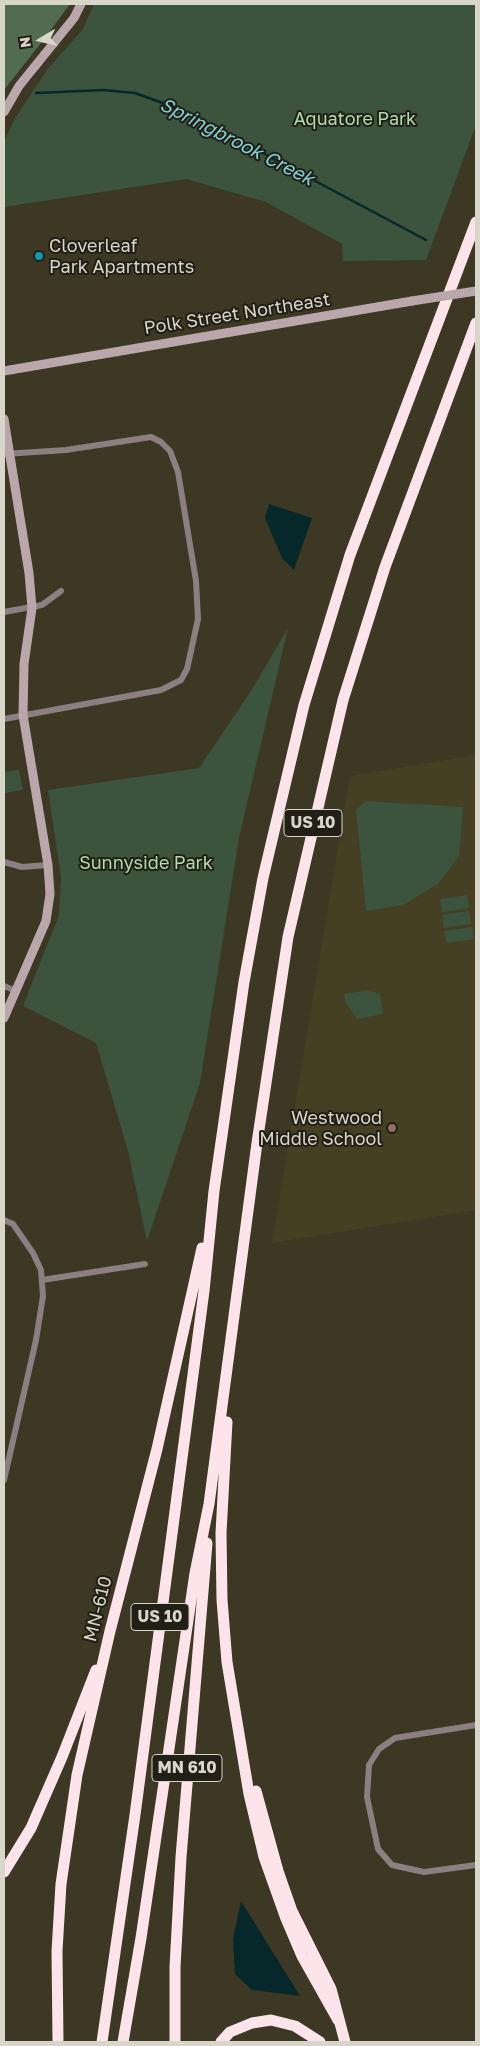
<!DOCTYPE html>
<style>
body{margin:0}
#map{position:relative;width:480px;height:2046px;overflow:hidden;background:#3c3823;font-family:"Golos Text",sans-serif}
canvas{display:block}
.frame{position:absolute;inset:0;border:5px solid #d8d6c9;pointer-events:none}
.north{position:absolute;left:15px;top:15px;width:50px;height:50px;-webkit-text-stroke:4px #211f16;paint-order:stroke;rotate:261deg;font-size:14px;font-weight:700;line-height:20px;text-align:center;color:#d8d6c9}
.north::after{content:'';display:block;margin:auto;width:18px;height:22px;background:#d8d6c9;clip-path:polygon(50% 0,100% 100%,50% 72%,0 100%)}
</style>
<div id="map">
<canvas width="480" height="2046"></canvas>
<div class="frame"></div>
<div class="north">N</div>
</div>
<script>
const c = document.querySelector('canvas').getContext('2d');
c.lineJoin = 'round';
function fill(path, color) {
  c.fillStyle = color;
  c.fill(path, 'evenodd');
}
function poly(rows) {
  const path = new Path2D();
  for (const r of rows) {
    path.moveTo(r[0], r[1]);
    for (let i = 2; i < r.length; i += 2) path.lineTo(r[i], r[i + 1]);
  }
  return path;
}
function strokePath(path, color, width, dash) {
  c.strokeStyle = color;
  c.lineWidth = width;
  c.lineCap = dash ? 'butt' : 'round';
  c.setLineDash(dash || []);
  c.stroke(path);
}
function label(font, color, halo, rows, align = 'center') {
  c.font = font + ' "Golos Text",sans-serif';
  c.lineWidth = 4;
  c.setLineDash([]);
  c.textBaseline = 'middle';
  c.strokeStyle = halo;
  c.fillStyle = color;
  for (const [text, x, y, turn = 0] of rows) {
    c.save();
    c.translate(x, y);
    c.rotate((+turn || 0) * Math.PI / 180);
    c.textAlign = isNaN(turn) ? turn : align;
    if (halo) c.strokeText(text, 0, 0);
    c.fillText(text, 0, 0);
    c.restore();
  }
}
const built = poly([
 [476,755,476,1210,272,1243,350,776]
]);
const green = poly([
 [94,4,476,4,476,125,426,260,343,261,342,244,266,202,186,179,4,207,4,142,14,120,46,71,83,29],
 [288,628,239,838,200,1083,147,1241,128,1151,96,1043,23,1006,59,915,61,877,48,790,199,768,251,691],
 [19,770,23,790,4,793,4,772],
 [366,801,463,807,459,856,438,884,403,905,366,911,356,810],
 [467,895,469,908,442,912,440,899],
 [469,911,471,924,444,928,442,915],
 [472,927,474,939,447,943,444,931],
 [369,990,380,994,383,1014,357,1019,346,1003,344,994]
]);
const forest = poly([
 [4,4,70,4,45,38,4,90]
]);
const water = poly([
 [269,504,312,518,294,570,282,558,265,518],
 [241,1901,300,1996,252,1990,235,1974,233,1939]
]);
const stream = poly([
 [36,93,104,90,135,93,182,110,426,240]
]);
const street = poly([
 [4,454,66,450,151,437,161,442,170,451,178,472,196,581,198,619,187,669,181,680,161,690,4,719],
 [4,612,42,605,61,591],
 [4,862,22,867,48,865],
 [4,986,16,991],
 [4,1220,13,1224,33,1253,41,1270,43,1296,36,1340,4,1480],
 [42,1280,145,1264],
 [476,1725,395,1738,379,1749,369,1765,367,1797,378,1849,392,1865,424,1872,476,1865]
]);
const secondary = poly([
 [4,112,19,86,74,18,81,4],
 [4,371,412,301],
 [4,419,29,573,32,608,24,664,23,715,48,865,50,894,46,921,4,1018]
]);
const highway = poly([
 [227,1422,221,1533,222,1600,227,1662,249,1794,264,1857,285,1916,302,1956,338,2020],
 [256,1791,278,1871,292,1911,331,1989,345,2042],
 [4,1872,31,1828,62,1757,96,1670],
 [58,2042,57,1951,61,1884,77,1775,110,1631,157,1449,202,1248],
 [102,2042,135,1815,204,1291,214,1191,244,982,263,878,304,705,350,555,476,222],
 [123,2042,141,1938,195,1573,209,1504,257,1143,288,937,343,700,385,567,476,323],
 [175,2042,175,1967,181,1857,207,1543],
 [221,2042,230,2032,252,2023,271,2020,295,2026,320,2042]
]);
const secondaryBridge = poly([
 [412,301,476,291]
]);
const markers = [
 [39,256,5,"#0f9aa8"],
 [392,1128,5,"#8d6e63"]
];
const shields = [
 [313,823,58],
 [160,1617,58],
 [187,1768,70]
];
const shieldNames = [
 ["US 10",313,823],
 ["US 10",160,1617],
 ["MN 610",187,1768]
];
const parkNames = [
 ["Aquatore Park",355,119],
 ["Sunnyside Park",146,863]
];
const poiNames = [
 ["Cloverleaf",49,246],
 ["Park Apartments",49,267],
 ["Westwood",382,1118,"right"],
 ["Middle School",382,1139,"right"]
];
const streetNames = [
 ["Polk Street Northeast",237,314,-9],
 ["MN-610",98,1609,-76]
];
const waterNames = [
 ["Springbrook Creek",237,142,27]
];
fill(built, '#454024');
fill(green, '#3c533d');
fill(forest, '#526c53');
fill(water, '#06282a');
strokePath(stream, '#06282a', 2.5);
strokePath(street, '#8b7f82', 6);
strokePath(secondary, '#baa7ac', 9);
strokePath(highway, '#fce4ea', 11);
strokePath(secondaryBridge, '#baa7ac', 9);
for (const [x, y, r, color] of markers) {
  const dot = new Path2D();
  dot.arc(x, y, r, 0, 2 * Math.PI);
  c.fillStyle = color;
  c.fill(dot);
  strokePath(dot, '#211f16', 2);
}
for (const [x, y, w] of shields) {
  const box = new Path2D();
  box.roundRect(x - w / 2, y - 13.5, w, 27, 4);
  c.fillStyle = '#211f16';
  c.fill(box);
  strokePath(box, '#d8d6c9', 1);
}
label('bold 16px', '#d8d6c9', null, shieldNames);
label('18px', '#aedcb0', '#211f16', parkNames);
label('18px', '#d8d6c9', '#211f16', poiNames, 'left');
label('18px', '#d8d6c9', '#211f16', streetNames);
label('italic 19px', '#81d0d3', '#211f16', waterNames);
</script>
